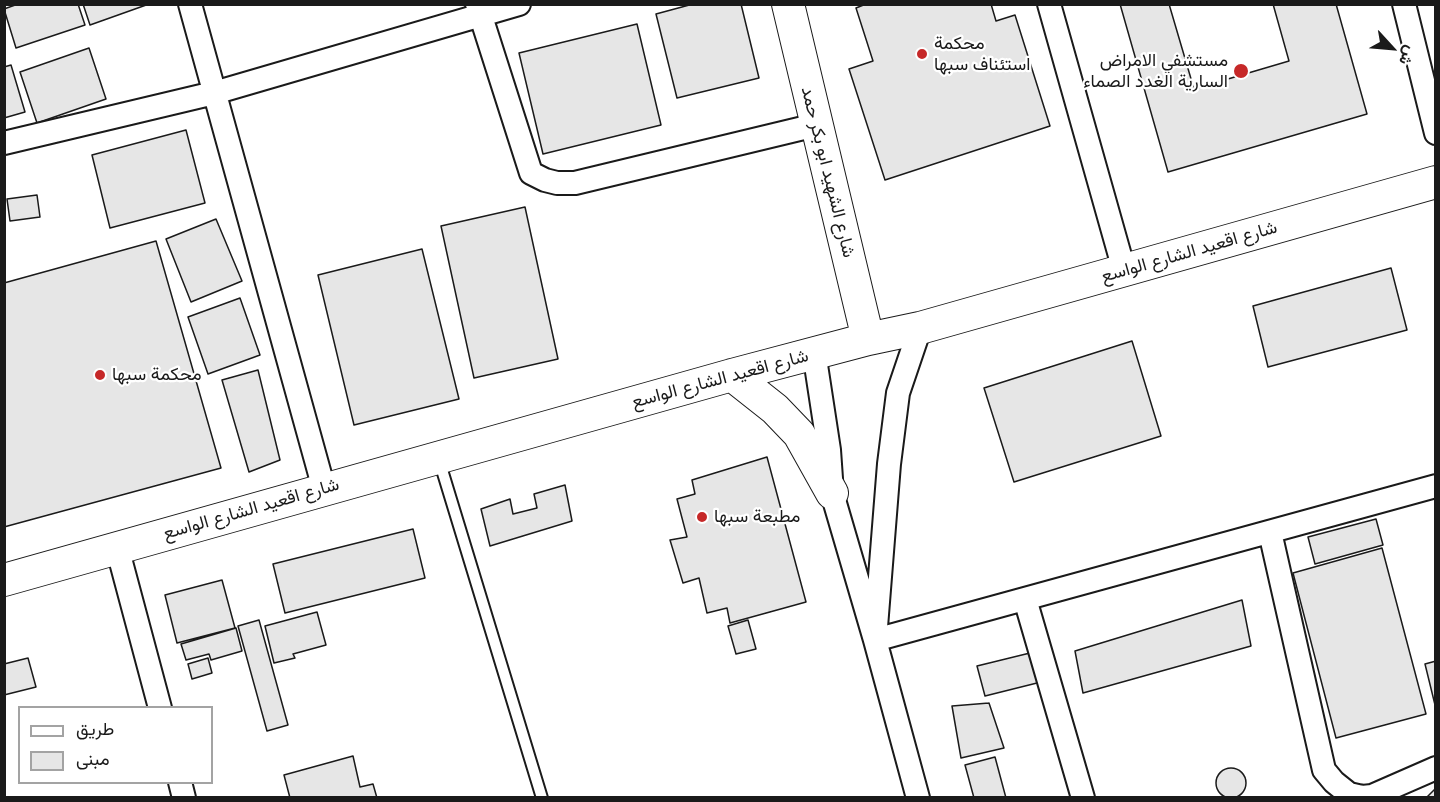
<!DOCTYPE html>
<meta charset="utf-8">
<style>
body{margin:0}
#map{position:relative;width:1440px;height:802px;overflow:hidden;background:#fff;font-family:Mulish,Vazirmatn,sans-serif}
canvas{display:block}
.frame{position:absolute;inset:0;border:6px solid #1a1a1a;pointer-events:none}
.legend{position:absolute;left:18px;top:706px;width:195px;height:78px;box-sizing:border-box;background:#fff;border:2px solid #a3a3a3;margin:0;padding:8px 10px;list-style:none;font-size:18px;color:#1a1a1a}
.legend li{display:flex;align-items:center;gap:12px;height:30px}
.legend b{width:30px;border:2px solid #a3a3a3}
.north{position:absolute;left:1362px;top:18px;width:60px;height:60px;-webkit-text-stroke:4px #fff;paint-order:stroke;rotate:116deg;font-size:16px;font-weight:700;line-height:24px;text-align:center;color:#1a1a1a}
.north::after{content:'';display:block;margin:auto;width:21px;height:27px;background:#1a1a1a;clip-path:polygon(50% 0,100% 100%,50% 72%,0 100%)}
</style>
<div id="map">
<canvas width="1440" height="802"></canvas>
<div class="frame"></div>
<ul class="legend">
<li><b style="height:8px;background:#fff"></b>طريق</li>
<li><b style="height:16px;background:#e6e6e6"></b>مبنى</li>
</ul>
<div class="north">ش</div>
</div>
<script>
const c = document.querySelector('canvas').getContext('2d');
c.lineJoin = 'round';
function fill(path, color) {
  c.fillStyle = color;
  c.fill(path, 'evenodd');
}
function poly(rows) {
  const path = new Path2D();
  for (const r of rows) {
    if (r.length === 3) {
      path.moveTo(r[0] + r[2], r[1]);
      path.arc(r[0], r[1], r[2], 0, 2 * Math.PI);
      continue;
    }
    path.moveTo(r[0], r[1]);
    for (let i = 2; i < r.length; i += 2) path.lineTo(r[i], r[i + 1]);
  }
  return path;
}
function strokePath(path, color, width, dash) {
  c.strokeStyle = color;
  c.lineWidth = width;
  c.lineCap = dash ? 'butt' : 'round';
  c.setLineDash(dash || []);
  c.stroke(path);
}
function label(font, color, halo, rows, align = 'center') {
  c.font = font + ' Mulish,Vazirmatn,sans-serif';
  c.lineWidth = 4.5;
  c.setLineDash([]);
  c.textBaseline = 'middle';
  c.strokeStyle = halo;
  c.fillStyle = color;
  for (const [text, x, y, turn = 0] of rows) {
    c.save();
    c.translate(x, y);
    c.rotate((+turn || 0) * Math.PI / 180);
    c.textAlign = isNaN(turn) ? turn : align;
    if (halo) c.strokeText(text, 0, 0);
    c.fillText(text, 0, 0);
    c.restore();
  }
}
const building = poly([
 [18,4,78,4,85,25,16,48,4,9,18,4],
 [83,4,149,4,90,25,83,4],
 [693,4,741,4,759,78,677,98,656,14,693,4],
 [866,4,991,4,996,21,1015,15,1050,126,885,180,849,69,873,61,856,8,866,4],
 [1120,4,1169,4,1194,89,1289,61,1273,4,1336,4,1367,114,1168,172,1120,4],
 [637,24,661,125,543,154,519,53,637,24],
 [89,48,106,99,37,123,20,72,89,48],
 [11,65,25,112,4,118,4,67,11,65],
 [186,130,205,203,110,228,92,155,186,130],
 [37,195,40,217,10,221,7,199,37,195],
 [525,207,558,359,474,378,441,226,525,207],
 [216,219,242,281,191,302,166,239,216,219],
 [156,241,221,468,4,527,4,283,156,241],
 [422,249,459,399,354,425,318,275,422,249],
 [1391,268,1407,330,1268,367,1253,306,1391,268],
 [240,298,260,355,208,374,188,317,240,298],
 [1132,341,1161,436,1014,482,984,388,1132,341],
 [258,370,280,460,249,472,222,380,258,370],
 [767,457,806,602,730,623,727,608,707,613,699,578,683,583,670,540,687,537,677,499,695,494,692,480,767,457],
 [565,485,572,521,490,546,481,509,510,499,513,514,537,508,534,494,565,485],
 [1376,519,1383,545,1315,564,1308,537,1376,519],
 [413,529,425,578,285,613,273,564,413,529],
 [1382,548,1426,714,1336,738,1293,573,1382,548],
 [222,580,235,628,177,643,165,595,222,580],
 [1242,600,1251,646,1083,693,1075,651,1242,600],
 [317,612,326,645,293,654,295,658,274,663,265,626,317,612],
 [259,620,288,725,267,731,238,626,259,620],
 [748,620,756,649,736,654,728,626,748,620],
 [236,628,242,651,211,660,209,654,186,660,181,644,236,628],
 [1034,652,1041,682,985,696,977,666,1034,652],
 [28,658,36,687,4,695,4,664,28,658],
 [208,658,212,673,192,679,188,664,208,658],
 [1436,661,1436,709,1425,664,1436,661],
 [989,703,1004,748,961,758,952,706,989,703],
 [353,756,360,787,373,784,377,798,290,798,284,775,353,756],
 [995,757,1006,798,974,798,965,765,995,757],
 [1231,783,15],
 [1436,788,1436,798,1426,798,1436,788]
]);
const lane = poly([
 [439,460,542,798]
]);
const street = poly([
 [190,4,324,489],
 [477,4,531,173,545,180,557,183,575,183,816,125],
 [1049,4,1124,270],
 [1404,4,1436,133],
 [4,143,214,93,519,4],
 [814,352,829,450,832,493,875,640,918,798],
 [1270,532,1324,770,1334,782,1349,794,1362,797,1372,796,1436,768],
 [117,547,160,708],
 [1025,599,1083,798],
 [876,627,889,464,898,393,920,328],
 [875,640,1436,486],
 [180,782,184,798]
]);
const secondary = poly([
 [788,4,868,339],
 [732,375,775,409,799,434,832,493],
 [4,580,732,375,868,339,920,328,1436,182]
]);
const markers = [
 [922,54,6,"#c62828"],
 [1241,71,8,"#c62828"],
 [100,375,6,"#c62828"],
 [702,517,6,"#c62828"]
];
const poiNames = [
 ["محكمة",934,44],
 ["استئناف سبها",934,65],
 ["مستشفي الامراض",1228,61,"right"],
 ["السارية الغدد الصماء",1228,82,"right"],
 ["محكمة سبها",112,375],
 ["مطبعة سبها",714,517]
];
const streetNames = [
 ["شارع الشهيد ابو بكر حمد",828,172,76],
 ["شارع اقعيد الشارع الواسع",1189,252,-16],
 ["شارع اقعيد الشارع الواسع",720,379,-15],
 ["شارع اقعيد الشارع الواسع",251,509,-16]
];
fill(building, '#e6e6e6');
strokePath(building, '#1a1a1a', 1.5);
strokePath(lane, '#1a1a1a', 14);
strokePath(street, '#1a1a1a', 26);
strokePath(secondary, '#1a1a1a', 34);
strokePath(lane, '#fff', 10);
strokePath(street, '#fff', 22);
strokePath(secondary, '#fff', 32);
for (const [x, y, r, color] of markers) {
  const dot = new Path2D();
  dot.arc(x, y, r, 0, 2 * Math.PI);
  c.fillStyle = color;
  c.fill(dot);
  strokePath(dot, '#fff', 2);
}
label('18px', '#1a1a1a', '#fff', poiNames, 'left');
label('18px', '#1a1a1a', '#fff', streetNames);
</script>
